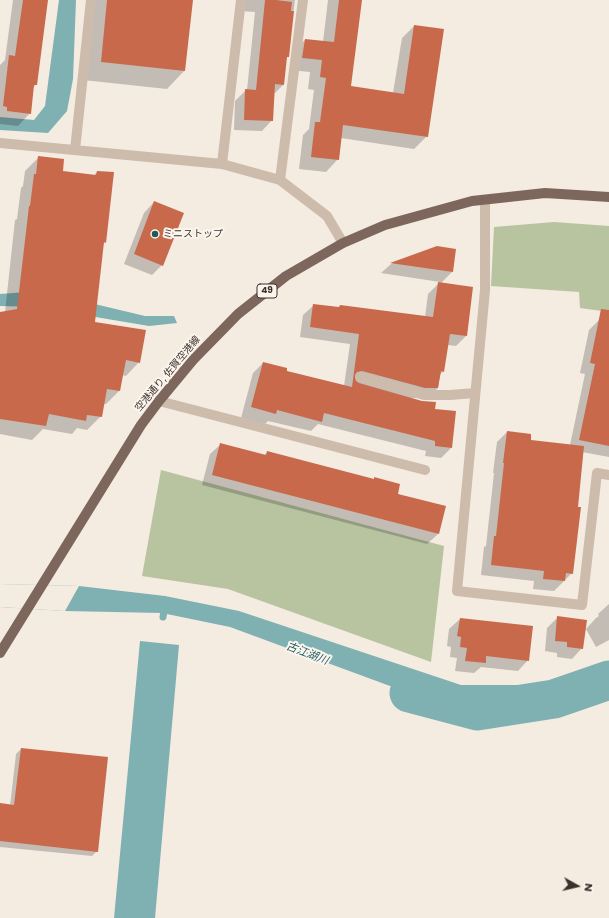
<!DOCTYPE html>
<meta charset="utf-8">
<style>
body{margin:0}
#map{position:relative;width:609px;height:918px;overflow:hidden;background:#f4ebe1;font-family:Poppins,sans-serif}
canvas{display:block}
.north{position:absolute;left:557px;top:866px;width:40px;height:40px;-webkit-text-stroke:3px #fbf5ee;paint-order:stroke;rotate:98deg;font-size:11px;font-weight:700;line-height:16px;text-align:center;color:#3b302b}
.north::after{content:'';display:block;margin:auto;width:14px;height:18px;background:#3b302b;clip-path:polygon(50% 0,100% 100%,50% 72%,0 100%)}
</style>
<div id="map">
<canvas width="609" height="918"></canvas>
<div class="north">N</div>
</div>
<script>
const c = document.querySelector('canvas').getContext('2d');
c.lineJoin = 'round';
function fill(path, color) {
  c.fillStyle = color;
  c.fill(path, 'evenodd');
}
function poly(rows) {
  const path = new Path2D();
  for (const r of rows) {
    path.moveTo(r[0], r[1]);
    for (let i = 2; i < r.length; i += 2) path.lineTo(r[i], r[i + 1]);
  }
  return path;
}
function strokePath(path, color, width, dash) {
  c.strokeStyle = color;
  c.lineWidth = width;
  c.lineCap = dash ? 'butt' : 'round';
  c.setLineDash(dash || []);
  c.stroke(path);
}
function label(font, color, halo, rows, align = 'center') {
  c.font = font + ' Poppins,"Noto Sans JP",sans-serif';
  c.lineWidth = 4;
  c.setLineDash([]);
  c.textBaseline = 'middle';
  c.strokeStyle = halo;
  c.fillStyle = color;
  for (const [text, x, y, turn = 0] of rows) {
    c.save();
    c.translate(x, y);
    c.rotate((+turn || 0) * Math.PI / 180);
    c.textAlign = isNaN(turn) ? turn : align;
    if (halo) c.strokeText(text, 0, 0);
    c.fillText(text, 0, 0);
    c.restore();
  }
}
const green = poly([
 [554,222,609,226,609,312,580,308,579,292,491,286,494,227],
 [161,470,444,546,431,662,228,589,142,576]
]);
const water = poly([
 [59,0,76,0,73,79,67,111,48,133,0,130,0,117,34,120,45,106],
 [40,291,145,316,174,316,177,323,149,326,36,307,0,306,0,294],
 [0,584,79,586,165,596,239,611,461,685,543,685,609,666,609,686,542,704,447,707,230,627,162,613,65,611,0,607],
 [140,641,179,645,155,918,114,918]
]);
const pier = poly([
 [0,584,79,586,65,611,0,607]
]);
const shadow = poly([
 [13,0,47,0,36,84,33,88,30,113,18,126,0,124,0,65,5,60],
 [92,0,192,0,184,71,167,89,83,80],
 [243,0,295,0,288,56,286,59,283,85,273,95,272,120,262,131,234,130,235,101,246,90,247,90,255,12,241,11],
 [328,0,361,0,350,87,393,93,402,38,414,26,427,136,414,149,341,138,338,159,326,172,299,169,303,135,309,129,314,90,308,89,310,72,290,70,292,52,305,40,323,42],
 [39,157,61,172,93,176,97,172,105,242,103,244,94,323,139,362,126,376,122,375,119,391,106,404,103,404,101,416,87,430,77,428,72,434,43,429,32,440,0,434,0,313,5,312,15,220,17,219,21,188,23,186,25,171],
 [154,202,162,265,152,275,124,264,144,213],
 [437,247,452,272,440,284,466,336,456,346,448,345,443,371,440,375,438,388,427,398,411,398,434,410,451,448,441,458,425,456,426,451,318,424,311,431,268,421,265,424,241,418,253,373,263,363,285,371,344,386,350,344,300,337,303,315,314,305,425,317,428,294,440,282,381,273,391,264],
 [599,320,609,321,609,457,582,452,572,573,554,591,533,589,534,581,481,575,484,547,486,546,494,473,493,473,497,442,507,432,529,441,570,445,585,374,580,373,589,330],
 [221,444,264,455,268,452,397,494,438,534,427,544,202,485,210,454],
 [609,604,609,640,596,647,586,629,596,618,599,616,598,614],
 [558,617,582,648,572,659,557,657,557,653,545,651,547,628],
 [460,619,528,660,518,671,481,667,474,673,455,671,457,658,450,657,451,647,447,646,449,629],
 [21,749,97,851,92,856,0,847,0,804,10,806,16,754]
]);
const stream = poly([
 [163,617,165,604]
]);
const river = poly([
 [409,693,477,711,554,699,609,680]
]);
const building = poly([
 [23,0,48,0,37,85,34,85,31,114,7,111,7,107,3,106,9,55,15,56],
 [107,0,193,0,185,71,101,62],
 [265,0,276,0,292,2,291,11,294,11,289,57,287,57,284,85,275,84,273,121,244,120,245,89,256,90],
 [339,0,362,0,351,86,404,94,414,25,444,29,428,137,343,125,339,160,311,157,315,122,320,122,326,78,320,77,322,60,302,58,305,39,334,42],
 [38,156,64,159,63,171,96,175,97,171,114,172,106,243,104,242,95,322,146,330,140,363,126,360,120,391,107,389,102,417,87,415,86,421,49,414,46,426,0,419,0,312,17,309,29,206,30,206,34,174,36,174],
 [154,201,184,213,163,266,134,254],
 [437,246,456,249,453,272,390,263],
 [438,282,473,287,467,336,450,334,444,372,441,371,438,388,425,388,362,371,357,372,355,375,355,378,356,381,359,383,422,401,436,402,435,409,456,411,452,448,435,446,435,441,324,413,322,422,277,410,276,414,251,407,263,362,287,368,287,371,352,387,359,334,310,327,313,304,339,307,340,305,433,317],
 [601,309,609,310,609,446,579,440,595,364,590,363],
 [507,431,531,434,531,440,584,446,578,507,581,507,573,574,566,573,565,581,543,579,544,571,491,565,494,536,496,536,504,463,503,463],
 [220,443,266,455,267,451,374,479,374,477,400,484,398,494,446,506,439,534,212,475],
 [557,616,587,620,583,649,567,647,567,642,555,641],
 [460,618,533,626,529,661,486,656,486,663,465,661,467,648,460,647,461,637,457,636],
 [21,748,108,757,98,852,0,841,0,803,14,805]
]);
const street = poly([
 [0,143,222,164,280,180,327,216,343,243],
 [75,150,91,0],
 [222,164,241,0],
 [280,180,303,0],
 [485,200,485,290,457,591,582,605,597,473,609,475],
 [361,377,424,395,450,395,475,393],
 [159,401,425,470]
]);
const primary = poly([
 [0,653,141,425,159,401,193,360,238,314,286,276,343,243,385,225,472,201,545,193,609,197]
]);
const markers = [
 [155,234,4,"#1f5a5e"]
];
const shields = [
 [267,291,20]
];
const shieldNames = [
 ["49",267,291]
];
const poiNames = [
 ["ミニストップ",163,234]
];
const streetNames = [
 ["空港通り, 佐賀空港線",168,374,-50]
];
const waterNames = [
 ["古江湖川",307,654,21]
];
fill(green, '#b8c4a0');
fill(water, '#7fb0b2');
fill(pier, '#f4ebe1');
fill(shadow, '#0003');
strokePath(stream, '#7fb0b2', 7);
strokePath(river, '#7fb0b2', 39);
fill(building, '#c8694b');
strokePath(street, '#cdbbac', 10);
strokePath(primary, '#7d675c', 10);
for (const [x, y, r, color] of markers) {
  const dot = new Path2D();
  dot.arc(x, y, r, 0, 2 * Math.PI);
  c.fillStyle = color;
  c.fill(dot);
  strokePath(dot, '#fbf5ee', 1.5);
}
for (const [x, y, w] of shields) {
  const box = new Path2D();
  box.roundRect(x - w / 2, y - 7, w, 14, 3);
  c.fillStyle = '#fbf5ee';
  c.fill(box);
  strokePath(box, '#3b302b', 1);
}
label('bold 9px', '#3b302b', null, shieldNames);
label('10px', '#3b302b', '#fbf5ee', poiNames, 'left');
label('10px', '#3b302b', '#fbf5ee', streetNames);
label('italic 11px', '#1f5a5e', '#fbf5ee', waterNames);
</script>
